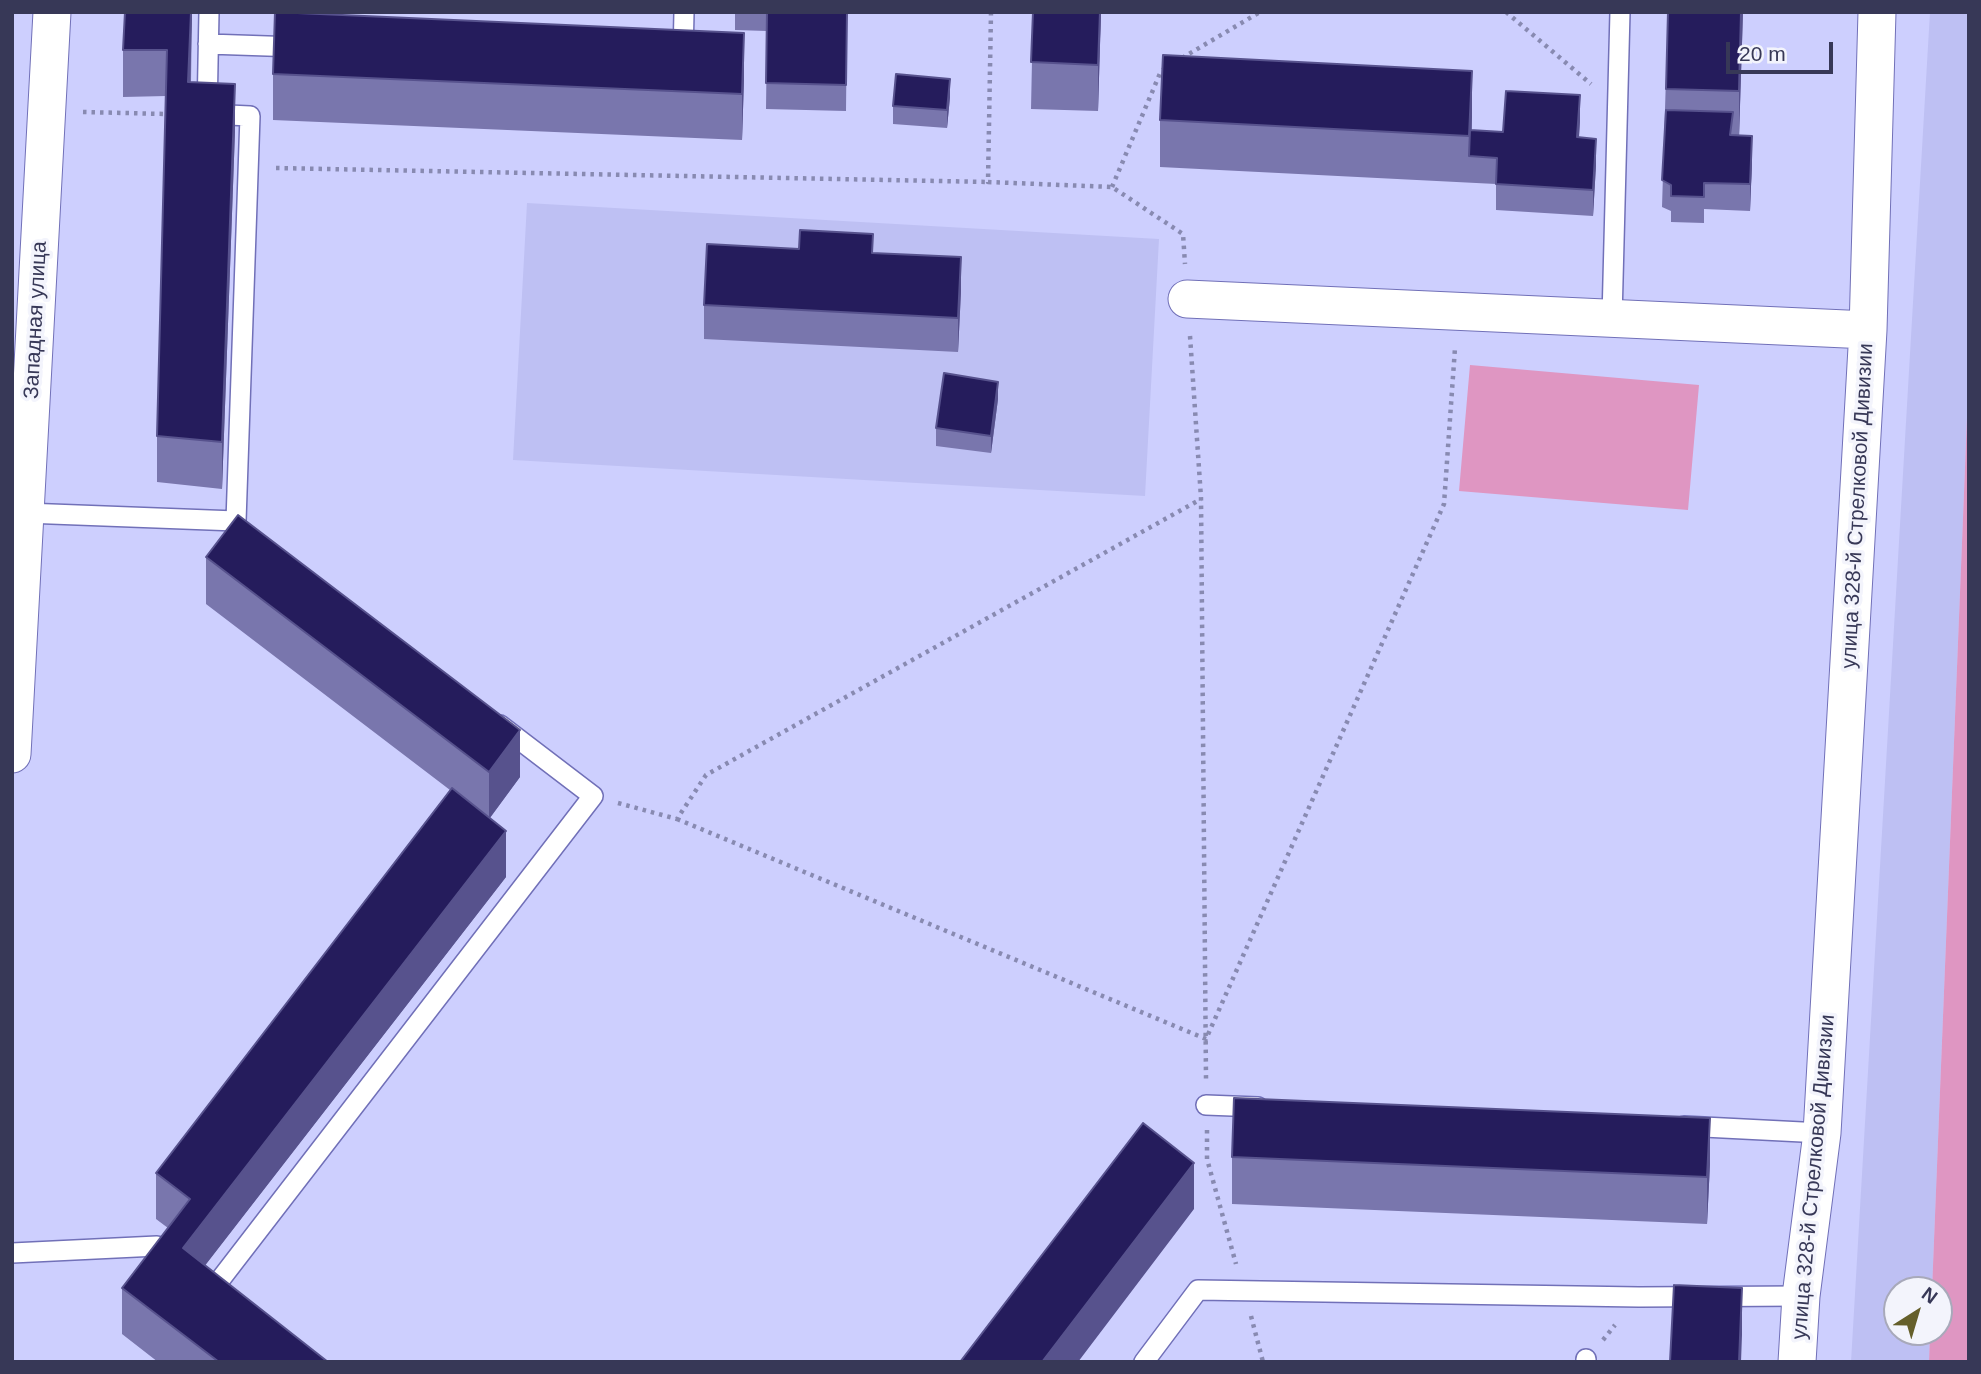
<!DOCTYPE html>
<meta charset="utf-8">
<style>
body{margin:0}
#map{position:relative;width:1981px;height:1374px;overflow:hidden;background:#cdcffe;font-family:Arial,sans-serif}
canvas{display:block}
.frame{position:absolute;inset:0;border:14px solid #373857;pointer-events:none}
.north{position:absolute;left:1883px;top:1276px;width:70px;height:70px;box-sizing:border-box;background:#f3f4fc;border:2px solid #a8a9ba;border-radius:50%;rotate:37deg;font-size:19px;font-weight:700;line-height:28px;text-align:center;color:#373857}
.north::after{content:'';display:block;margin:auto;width:24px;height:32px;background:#655f2b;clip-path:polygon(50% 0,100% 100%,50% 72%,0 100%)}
.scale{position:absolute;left:1726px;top:42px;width:107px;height:32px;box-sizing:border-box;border:4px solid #373857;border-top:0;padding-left:9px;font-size:21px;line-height:24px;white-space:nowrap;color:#373857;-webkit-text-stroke:5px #f3f4fc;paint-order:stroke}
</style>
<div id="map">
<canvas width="1981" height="1374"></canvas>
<div class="frame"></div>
<div class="north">N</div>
<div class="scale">20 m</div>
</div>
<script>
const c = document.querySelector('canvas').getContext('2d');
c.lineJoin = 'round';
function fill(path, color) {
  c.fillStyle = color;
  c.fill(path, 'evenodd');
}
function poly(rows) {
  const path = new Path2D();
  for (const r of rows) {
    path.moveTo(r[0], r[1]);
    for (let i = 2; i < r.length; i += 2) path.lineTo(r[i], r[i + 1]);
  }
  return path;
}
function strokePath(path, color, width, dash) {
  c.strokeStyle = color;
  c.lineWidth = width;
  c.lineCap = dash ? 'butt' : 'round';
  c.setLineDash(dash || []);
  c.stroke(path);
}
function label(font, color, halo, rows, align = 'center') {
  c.font = font + ' Arial,sans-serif';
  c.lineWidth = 7;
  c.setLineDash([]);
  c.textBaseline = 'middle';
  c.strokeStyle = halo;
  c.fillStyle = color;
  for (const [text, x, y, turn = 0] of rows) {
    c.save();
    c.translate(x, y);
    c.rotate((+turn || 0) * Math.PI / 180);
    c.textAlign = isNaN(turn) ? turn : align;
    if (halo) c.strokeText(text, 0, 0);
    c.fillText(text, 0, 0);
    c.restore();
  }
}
const built = poly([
 [1930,12,1969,12,1969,368,1932,1290,1897,1290,1897,1332,1930,1332,1929,1362,1851,1362],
 [527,203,1159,239,1145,496,513,460]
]);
const green = poly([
 [1470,365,1699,385,1688,510,1459,491],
 [1969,368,1969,1362,1929,1362,1930,1332,1939,1332,1939,1290,1932,1290]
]);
const path = poly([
 [991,12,988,182,1112,187,1183,234,1185,264],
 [1506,12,1591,84],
 [1182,58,1260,12],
 [83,112,166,114],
 [276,168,988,182],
 [1112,187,1161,71,1166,68],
 [1190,336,1201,498,1206,1079],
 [618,803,677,819,706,775,1201,499],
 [677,819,1206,1039,1444,504,1455,348],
 [1207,1130,1207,1159,1236,1264],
 [1251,1316,1263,1362],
 [1603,1340,1615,1325]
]);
const lane = poly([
 [208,44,297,47],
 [683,57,684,12],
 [1612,318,1620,12],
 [25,513,236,521,250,116,207,114,209,12],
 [1206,1105,1258,1107],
 [1684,1126,1822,1133],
 [12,1253,157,1246,175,1259],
 [222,1296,213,1289,593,796,500,725],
 [1144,1362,1198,1290,1639,1297,1801,1296],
 [1586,1362,1586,1359]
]);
const street = poly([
 [1187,299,1868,330,1822,1133,1801,1296,1797,1362],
 [1868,330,1877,12],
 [12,754,52,12]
]);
const wall = poly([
 [192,12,191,82,235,131,222,489,157,482,157,436,166,96,123,97,123,50],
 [735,12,847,12,846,111,766,109,767,31,735,30],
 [1033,12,1101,12,1098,111,1031,109],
 [1668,12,1743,12,1739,135,1752,162,1750,211,1704,209,1704,223,1671,222,1671,211,1662,207],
 [273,74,744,79,742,140,273,120],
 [950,97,947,128,893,124,893,106],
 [1472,117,1472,130,1503,132,1580,121,1579,137,1596,165,1593,216,1496,210,1496,184,1160,167,1160,120],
 [873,253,961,291,958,352,704,339,704,305],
 [998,399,991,453,936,446,936,428],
 [206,557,520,777,490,818,506,877,205,1265,328,1362,158,1362,122,1334,122,1288,168,1228,156,1219,156,1173,450,790,206,604],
 [1232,1157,1710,1164,1707,1224,1232,1204]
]);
const shadedWall = poly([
 [191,12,192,12,190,96,188,82],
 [1100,12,1101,12,1098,111,1098,65],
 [1741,12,1743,12,1739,138,1739,91],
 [744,33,744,79,742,140,742,94],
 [1472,71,1472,117,1470,156,1469,156,1469,136],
 [950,79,950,97,947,128,947,110],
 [235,84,235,131,222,489,222,442],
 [1580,95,1580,121,1577,163,1577,137],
 [1752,136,1752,162,1750,211,1750,184],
 [1596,139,1596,165,1593,216,1593,190],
 [961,257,961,291,958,352,958,318],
 [998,382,998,399,991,453,991,436],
 [520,730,520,777,489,819,489,772],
 [506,831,506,877,183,1294,183,1248],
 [1710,1118,1710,1164,1707,1224,1707,1177],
 [1194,1163,1194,1209,1078,1362,1042,1362],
 [1742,1288,1742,1335,1741,1362,1739,1362]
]);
const building = poly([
 [125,12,191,12,188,82,235,84,222,442,157,436,167,50,123,50,125,12],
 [275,12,744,33,742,94,273,74,275,12],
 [767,12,847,12,846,85,766,83,767,12],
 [1033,12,1100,12,1098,65,1031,62,1033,12],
 [1668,12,1741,12,1739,91,1666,89,1668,12],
 [1163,55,1472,71,1469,136,1160,120,1163,55],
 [896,74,950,79,947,110,893,106,896,74],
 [1506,91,1580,95,1577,137,1596,139,1593,190,1496,184,1497,158,1469,156,1470,130,1503,132,1506,91],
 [1666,110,1733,112,1730,135,1752,136,1750,184,1704,183,1704,197,1671,196,1671,185,1662,180,1666,110],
 [800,230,873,234,872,253,961,257,958,318,704,305,707,244,799,249,800,230],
 [944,373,998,382,991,436,936,428,944,373],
 [238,515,520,730,489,772,206,557,238,515],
 [452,788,506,831,183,1248,328,1362,219,1362,122,1288,190,1199,156,1173,452,788],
 [1234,1098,1710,1118,1707,1177,1232,1157,1234,1098],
 [1143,1123,1194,1163,1042,1362,960,1362,1143,1123],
 [1674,1285,1742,1288,1739,1362,1670,1362,1674,1285]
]);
const streetNames = [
 ["Западная улица",36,320,-87],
 ["улица 328-й Стрелковой Дивизии",1858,506,-87],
 ["улица 328-й Стрелковой Дивизии",1814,1177,-85]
];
fill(built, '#bec0f3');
fill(green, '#df96c2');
strokePath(lane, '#7170b8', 22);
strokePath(street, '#7170b8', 39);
strokePath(path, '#888ab1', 4.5, [3.5, 5]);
strokePath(lane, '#fff', 19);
strokePath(street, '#fff', 37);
fill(wall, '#7976ad');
fill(shadedWall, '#57528d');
fill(building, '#251c5c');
strokePath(building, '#57528d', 2);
label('21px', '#373857', '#f3f4fc', streetNames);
</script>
